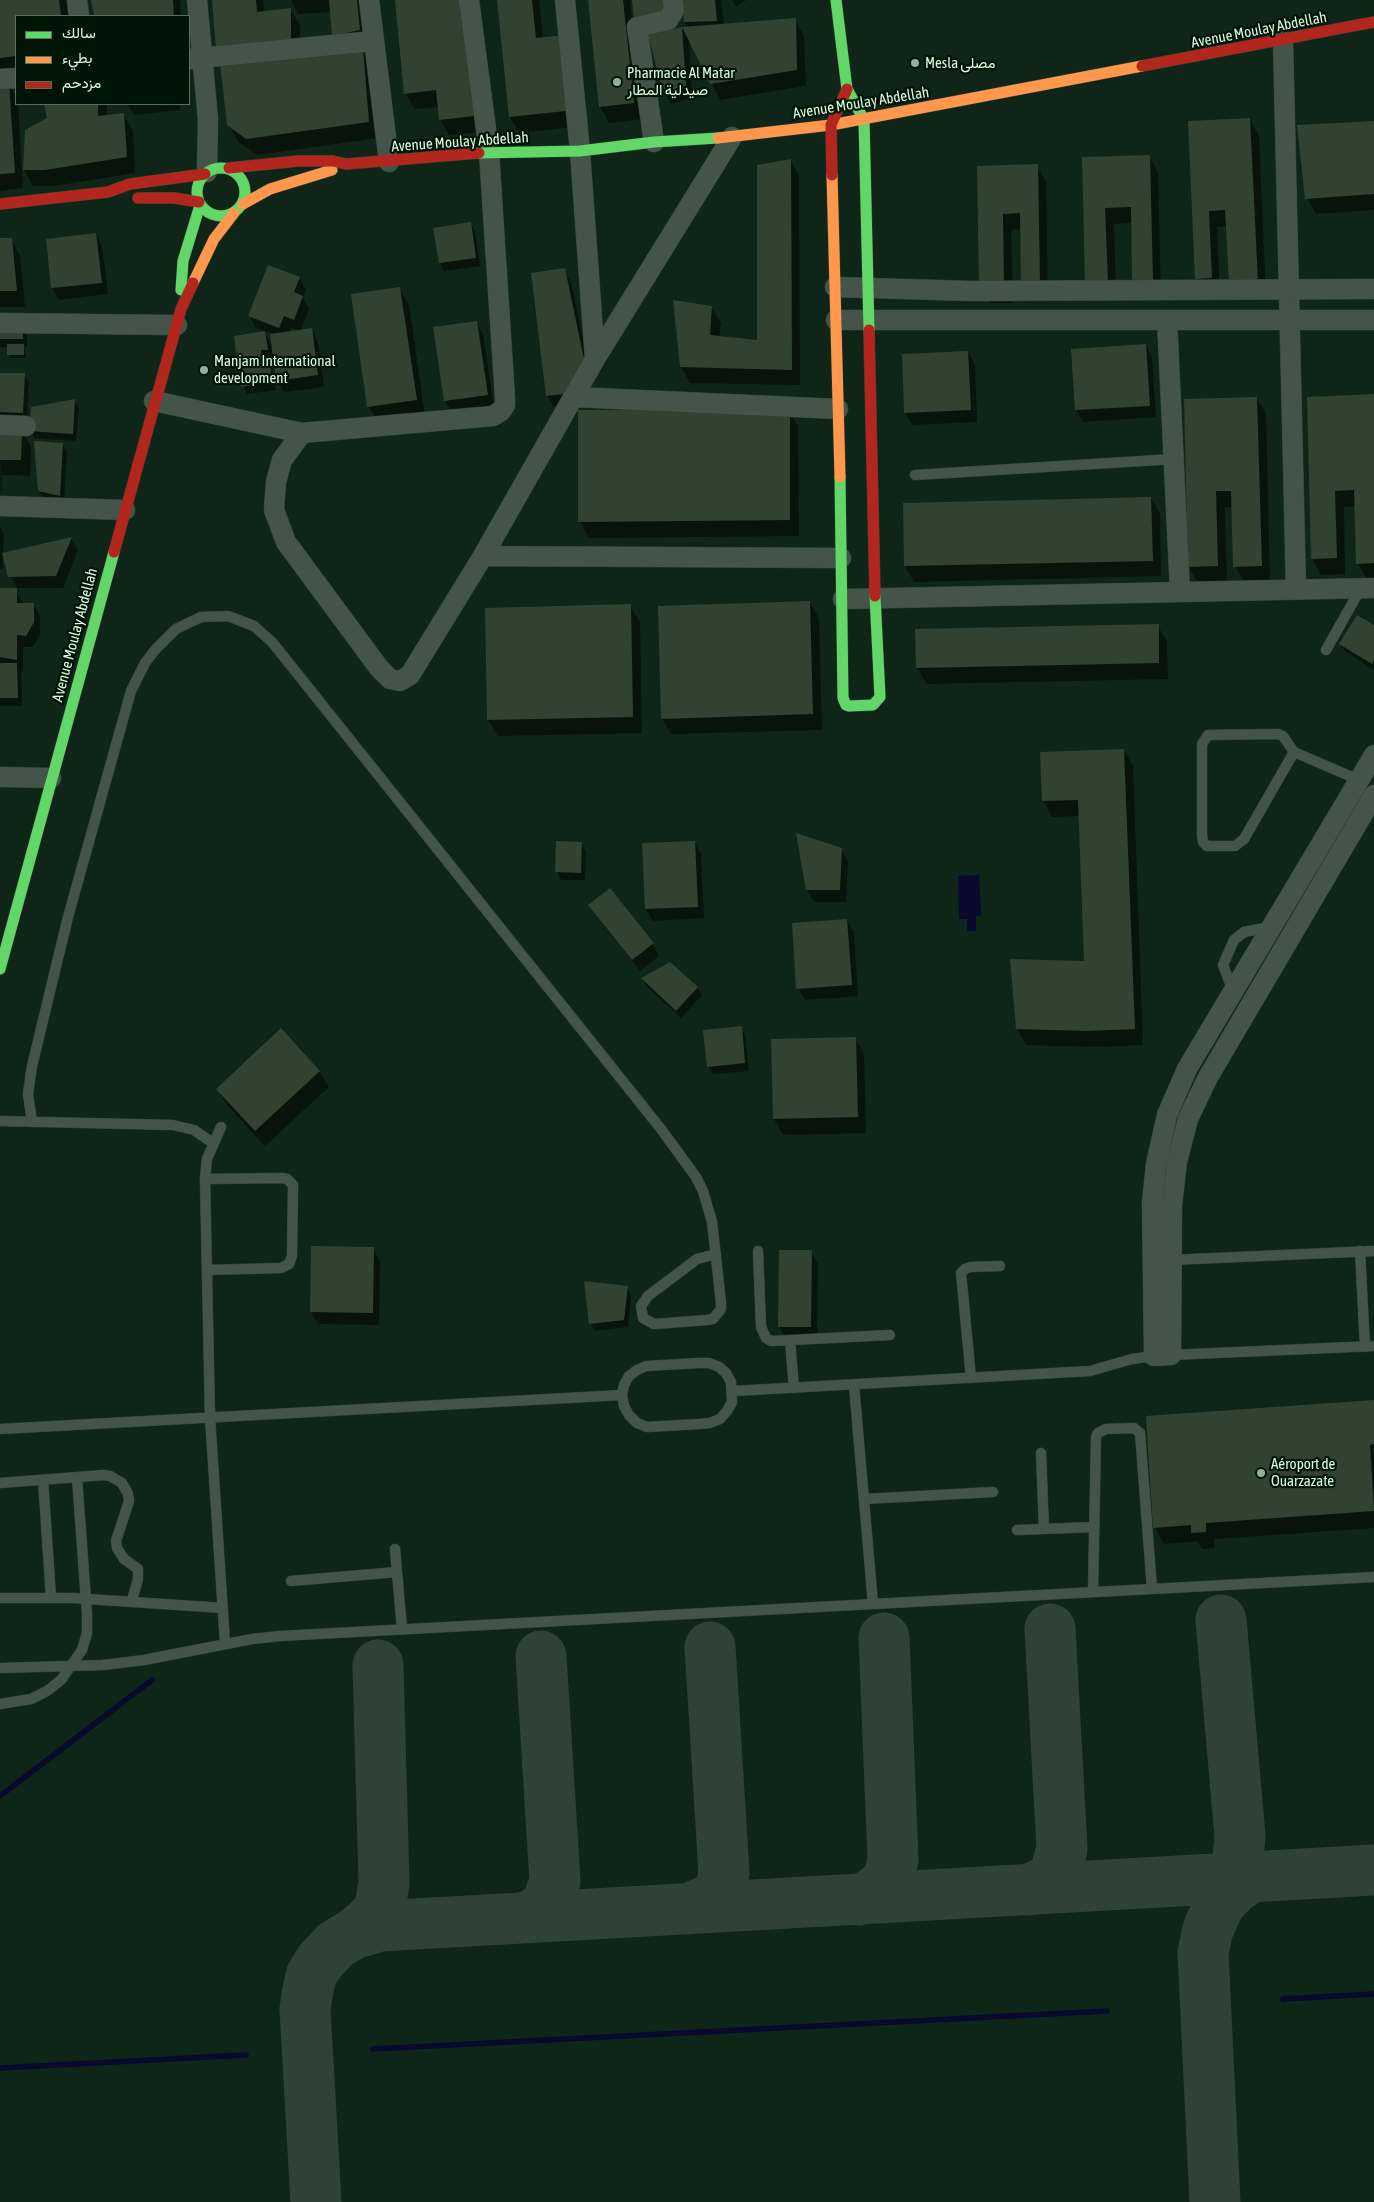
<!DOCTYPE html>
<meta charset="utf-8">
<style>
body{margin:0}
#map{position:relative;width:1374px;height:2202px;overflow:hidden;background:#0f2518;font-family:"Asap Condensed",Vazirmatn,sans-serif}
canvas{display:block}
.legend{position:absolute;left:15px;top:15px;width:175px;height:90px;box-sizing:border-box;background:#001405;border:1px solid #56705d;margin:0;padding:6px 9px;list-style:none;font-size:15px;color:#d8fbe1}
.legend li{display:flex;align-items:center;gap:10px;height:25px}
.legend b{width:25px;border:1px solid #56705d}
</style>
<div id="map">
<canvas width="1374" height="2202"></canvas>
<ul class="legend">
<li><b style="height:6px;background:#63d668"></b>سالك</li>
<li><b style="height:6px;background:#ff974d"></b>بطيء</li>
<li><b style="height:6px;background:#b3261e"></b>مزدحم</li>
</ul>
</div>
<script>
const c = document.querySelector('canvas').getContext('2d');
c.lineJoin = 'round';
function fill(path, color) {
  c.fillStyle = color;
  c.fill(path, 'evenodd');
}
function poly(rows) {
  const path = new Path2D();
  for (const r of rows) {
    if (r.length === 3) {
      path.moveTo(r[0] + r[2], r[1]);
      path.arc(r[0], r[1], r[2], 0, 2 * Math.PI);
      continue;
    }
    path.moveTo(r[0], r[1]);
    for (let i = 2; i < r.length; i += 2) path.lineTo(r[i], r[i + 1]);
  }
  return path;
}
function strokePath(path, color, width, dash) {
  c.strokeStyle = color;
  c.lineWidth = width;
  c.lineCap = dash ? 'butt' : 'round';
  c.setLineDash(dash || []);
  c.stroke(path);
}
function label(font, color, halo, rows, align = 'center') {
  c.font = font + ' "Asap Condensed",Vazirmatn,sans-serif';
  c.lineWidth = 4.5;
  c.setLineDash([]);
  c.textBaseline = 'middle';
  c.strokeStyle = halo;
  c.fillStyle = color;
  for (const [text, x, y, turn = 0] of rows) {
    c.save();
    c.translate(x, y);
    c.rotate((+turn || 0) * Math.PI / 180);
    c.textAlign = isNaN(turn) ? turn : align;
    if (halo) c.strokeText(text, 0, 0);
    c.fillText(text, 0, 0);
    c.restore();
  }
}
const water = poly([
 [979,875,981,916,976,916,976,931,967,931,967,919,959,919,958,876]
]);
const shadow = poly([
 [0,0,66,0,68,16,16,16,16,73,0,75],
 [92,0,180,0,181,16,95,16],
 [213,0,263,0,264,13,290,9,300,25,300,57,362,50,371,67,378,138,257,155,238,142,229,125],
 [291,0,361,0,366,42,340,47,331,12,298,14],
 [396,0,469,0,482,132,449,135,440,119,439,107,415,109,405,93],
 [498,0,539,0,543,39,583,126,520,133,510,117],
 [589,0,630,0,642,119,609,123,600,106],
 [633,0,669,0,672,30,688,28,685,22,683,0,721,0,724,25,795,20,804,36,806,86,720,100,689,37,692,98,671,104,664,92,650,36,671,31,671,29],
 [732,0,746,0,736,7],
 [9,84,16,97,16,104,18,104,23,188,0,191,0,86],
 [46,104,107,104,107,116,124,115,133,131,135,173,54,186,33,186,24,170,26,130,48,119],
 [127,104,180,104,180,110,134,115],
 [1250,119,1259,136,1266,298,1227,226,1217,227,1220,294,1205,295,1196,279,1189,122],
 [1374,123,1374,210,1316,214,1307,198],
 [1149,156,1158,172,1161,297,1143,298,1132,223,1114,224,1116,298,1095,299,1083,158],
 [790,160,799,176,800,385,690,383,681,367,711,307,721,323,719,337,758,341],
 [1037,166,1046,182,1048,301,1032,301,1022,285,1022,229,1011,230,1013,303,990,303,981,287,978,167],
 [470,223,475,231,480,266,444,271,440,263,435,229],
 [96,234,102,246,108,294,59,300,52,288,47,240],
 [11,239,20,256,25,307,0,307,0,240],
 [564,270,571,282,591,377,581,405,554,407,547,395],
 [299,278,306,290,303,298,309,309,301,330,311,329,318,341,324,387,284,392,274,375,276,390,247,394,243,386,265,333,272,346,271,333,256,328,249,316],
 [291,327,300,331,289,332],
 [274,357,277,380,269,367,266,367,264,358],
 [399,288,409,304,425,416,378,423,369,407,352,295],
 [476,322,483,334,494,407,452,413,445,401,434,328],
 [0,327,22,327,27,334,27,347,24,347,26,358,10,358,8,347,0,347],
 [1146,345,1152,357,1156,417,1083,422,1076,410,1072,350],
 [968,352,975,364,977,422,912,425,905,413],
 [0,374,24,375,29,382,27,421,0,419],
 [1374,396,1374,579,1367,579,1358,563,1356,506,1344,507,1345,574,1321,575,1312,558,1308,398],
 [1257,398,1266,414,1270,582,1244,582,1235,566,1233,507,1225,507,1227,582,1198,583,1189,567,1185,401],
 [74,400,79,408,76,441,35,438,30,430],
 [789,410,798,426,799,536,589,538,580,521],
 [0,430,21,430,31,446,30,476,2,475,1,510],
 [62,444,67,452,64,503,43,498,39,490],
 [1151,498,1160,514,1161,576,914,582,905,566,904,504],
 [0,527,4,534,3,554,71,538,78,550,63,588,17,588,10,576,3,555,3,569,0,569],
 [0,590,16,590,23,604,33,604,40,616,40,635,33,647,23,647,23,671,21,671,22,706,0,706],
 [810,602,819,619,822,730,671,734,662,718],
 [630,606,640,622,642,733,498,736,488,720,486,609],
 [1158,626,1167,642,1168,679,927,684,917,668],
 [1374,627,1374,670,1345,651,1340,644],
 [1124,750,1133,766,1143,1045,1096,1047,1026,1045,1017,1029,1086,962,1080,816,1052,817,1043,801,1041,753],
 [694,842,701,854,704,918,653,921,646,909],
 [581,843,586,851,585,880,561,880,557,872],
 [841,849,848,861,846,902,814,902,807,890],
 [590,905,653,944,659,956,640,971,597,917],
 [847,920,854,932,858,996,805,1000,798,988],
 [642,979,697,987,702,995,681,1018,647,986],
 [741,1028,745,1035,749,1071,713,1074,708,1067],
 [855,1038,864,1054,866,1133,783,1135,774,1119],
 [319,1071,329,1087,265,1146,227,1105,217,1089],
 [373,1249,380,1261,379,1325,318,1324,311,1312],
 [811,1252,818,1264,817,1339,786,1338,779,1326],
 [627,1287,631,1295,628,1327,595,1331,591,1324],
 [1374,1401,1374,1528,1214,1539,1215,1548,1202,1549,1197,1541,1164,1544,1155,1528]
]);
const stream = poly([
 [0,1796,152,1680],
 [1283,1999,1374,1994],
 [373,2049,1107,2011],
 [0,2068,246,2055]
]);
const taxiway = poly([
 [1028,1890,1047,1881,1055,1873,1062,1849,1050,1629],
 [859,1900,873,1893,884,1884,890,1874,893,1859,884,1638],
 [1220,1903,1234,1879,1237,1869,1240,1836,1221,1620],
 [688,1909,713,1898,721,1887,724,1873,710,1647],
 [520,1918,533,1915,543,1907,548,1901,555,1881,541,1656],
 [353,1934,367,1923,377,1912,381,1902,384,1883,378,1665],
 [316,2202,305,2009,307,1995,311,1976,320,1961,335,1945,353,1934,380,1926,1374,1870],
 [1215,2202,1203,1953,1208,1929,1220,1903,1236,1887,1250,1878]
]);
const building = poly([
 [0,0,59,0,61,16,16,16,16,56,0,58],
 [91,0,173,0,174,16,94,16],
 [212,0,256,0,257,12,291,8,291,41,216,48],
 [329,0,357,0,360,30,332,36],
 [395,0,462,0,474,116,439,120,436,90,404,94],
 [497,0,532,0,536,38,567,35,575,110,509,117],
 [588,0,623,0,634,103,599,107],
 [632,0,664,0,666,17,634,20],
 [682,0,715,0,717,21,684,22],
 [796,18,797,70,710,84,682,27],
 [682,27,686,86,663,92,648,35],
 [363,49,369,122,246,139,227,125,220,64],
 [9,83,15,173,0,174,0,85],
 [44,104,98,104,98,116,124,113,127,157,45,170,23,170,25,130,47,118],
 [1250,118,1258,282,1229,284,1225,210,1209,211,1212,278,1195,279,1188,121],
 [1374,121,1374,194,1305,199,1297,125],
 [1150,155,1153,281,1132,282,1131,207,1105,208,1108,282,1085,283,1082,157],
 [791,159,792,370,680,367,673,300,712,306,710,335,757,340,757,165],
 [1038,164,1040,285,1021,286,1020,213,1003,214,1004,287,979,287,977,166],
 [471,222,476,258,439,263,433,228],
 [96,233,102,283,51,288,46,239],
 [0,238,12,238,17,291,0,291],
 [268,265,300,277,294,292,303,296,294,320,284,316,279,328,248,316],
 [565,268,585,364,574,393,546,396,531,273],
 [400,287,417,400,367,407,351,294],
 [477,321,488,395,444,401,433,327],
 [0,325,23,325,23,339,0,339],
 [312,328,318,375,276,381,270,334],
 [265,331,268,350,261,350,263,367,270,365,272,382,241,387,234,336],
 [7,344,24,344,24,355,7,355],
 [1146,344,1150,406,1075,410,1071,349],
 [968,351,971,410,904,413,902,354],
 [0,373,25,373,23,413,0,412],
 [1374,394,1374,563,1356,564,1354,490,1335,491,1337,558,1311,559,1307,397],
 [1257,397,1262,566,1233,567,1231,491,1216,491,1218,566,1188,567,1184,399],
 [75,399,73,434,29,431,31,407],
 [790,409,790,520,578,522,578,410],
 [0,429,22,429,21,460,0,460],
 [34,441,63,443,60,496,38,491],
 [1151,497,1153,561,904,566,903,503],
 [72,537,56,576,8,577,2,553],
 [0,588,17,588,17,603,34,603,34,622,26,636,17,635,17,660,0,657],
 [810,601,813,714,661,719,658,606],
 [631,604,633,717,487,720,485,608],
 [1357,615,1374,625,1374,660,1372,664,1339,644],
 [1159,624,1159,663,916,668,915,629],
 [0,663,17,663,18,698,0,698],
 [1124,749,1135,1029,1087,1031,1016,1029,1010,959,1084,961,1078,800,1042,801,1040,752],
 [796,833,842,848,840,890,806,890],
 [556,841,582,842,581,873,555,872],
 [695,841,698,907,645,909,642,843],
 [610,888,654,943,632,960,588,905],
 [847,919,852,985,796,989,792,923],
 [670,962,698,987,676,1011,641,978],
 [742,1026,745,1063,707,1067,703,1030],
 [281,1028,320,1071,255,1131,216,1089],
 [856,1037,858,1117,773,1119,771,1039],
 [311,1246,374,1247,373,1313,310,1312],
 [779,1250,812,1250,811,1327,778,1327],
 [584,1281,628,1286,624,1320,589,1324],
 [1374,1400,1374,1444,1370,1445,1374,1511,1206,1523,1206,1532,1191,1533,1191,1525,1153,1528,1146,1416]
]);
const lane = poly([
 [915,475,1174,459],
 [1326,650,1361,588],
 [1294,752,1244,839,1235,846,1207,846,1203,842,1202,836,1202,744,1208,735,1278,734,1283,736,1294,752,1359,780],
 [1233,991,1223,965,1234,940,1244,932,1271,927],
 [0,1121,173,1125,194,1130,213,1143],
 [32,1122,28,1094,32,1066,68,917,131,691,145,663,155,650,176,629,201,617,228,616,254,626,272,642,661,1129,696,1177,703,1191,712,1222,714,1239,721,1303,721,1309,713,1319,707,1320,654,1324,643,1318,641,1306,648,1296,697,1259,716,1254],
 [221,1127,207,1159,205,1179,210,1417,225,1643],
 [205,1179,282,1178,287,1179,293,1185,292,1256,289,1264,281,1268,207,1270],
 [758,1251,761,1327,766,1338,771,1341,890,1335],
 [1360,1251,1365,1347],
 [1170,1260,1374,1251],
 [790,1341,794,1388],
 [1171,1355,1374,1346],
 [699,1363,709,1363,719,1367,726,1373,731,1382,732,1402,727,1411,720,1419,710,1423,699,1424,647,1427,637,1423,629,1415,624,1406,622,1395,624,1385,629,1376,637,1370,646,1366,699,1363],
 [971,1378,961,1273,965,1269,970,1267,1000,1266],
 [854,1385,873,1604],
 [733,1391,1090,1371,1132,1359,1154,1356],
 [0,1429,622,1395],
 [1041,1453,1044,1529],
 [43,1480,51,1597],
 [0,1483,104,1475,110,1476,122,1483,128,1494,129,1501,116,1541,117,1548,124,1559,138,1569,138,1579,132,1600],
 [864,1499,993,1492],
 [1017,1530,1094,1527],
 [395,1549,402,1629],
 [291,1581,397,1572],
 [1093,1592,1096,1437,1098,1433,1106,1429,1134,1428,1140,1433,1152,1589],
 [0,1598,73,1598,223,1608],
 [0,1668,103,1665,144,1660,252,1639,280,1636,1374,1577],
 [0,1704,31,1699,47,1691,61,1680,82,1650,87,1633,87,1614,77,1478]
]);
const street = poly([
 [77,0,79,16],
 [197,0,208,119,207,172],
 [369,0,389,162],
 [565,0,580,151,595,359],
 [1283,41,1296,589],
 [189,59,373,41],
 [0,79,16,78],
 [654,142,637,27,668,20,674,10,673,0],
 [835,287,971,291,1374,289],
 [836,320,1374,320],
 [1167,320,1180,592],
 [0,323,177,325],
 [574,397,838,409],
 [154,401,302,433,493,416,501,411,505,405,505,398,489,152,469,0],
 [0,425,26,426],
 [302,433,282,460,276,482,274,510,286,542,379,668,390,679,400,681,410,675,483,556,595,359,732,137],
 [0,506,125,510],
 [483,556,841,558],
 [843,599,1374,588],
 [1374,755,1187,1069,1167,1115,1156,1164,1152,1203,1154,1356,1171,1355,1172,1205,1177,1162,1188,1119,1207,1079,1374,795],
 [0,777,51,778]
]);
const fast = poly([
 [836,0,847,89,864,120,869,330],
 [479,153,580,151,654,142,718,138],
 [221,192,24],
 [181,290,183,261,200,205],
 [840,477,843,698,846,705,849,706,873,705,880,697,875,596],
 [0,969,114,552]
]);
const slow = poly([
 [718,138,831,125,1142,66],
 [832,175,840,477],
 [243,204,270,189,332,170],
 [193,283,214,239,234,213]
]);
const jam = poly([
 [1142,66,1374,22],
 [229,168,298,161,333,161,346,164,479,153],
 [832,175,831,125,847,89],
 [138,198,174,198,199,202],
 [0,204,108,192,130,184,205,174],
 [869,330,875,596],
 [114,552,181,309,193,283]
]);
const markers = [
 [915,63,5,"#92b09b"],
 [617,82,5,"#92b09b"],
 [204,370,5,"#92b09b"],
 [1261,1473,5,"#92b09b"]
];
const streetNames = [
 ["Avenue Moulay Abdellah",1259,30,-11],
 ["Avenue Moulay Abdellah",861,103,-9],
 ["Avenue Moulay Abdellah",460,142,-4],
 ["Avenue Moulay Abdellah",75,635,-75]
];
const poiNames = [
 ["Mesla مصلى",925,63],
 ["Pharmacie Al Matar",627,73],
 ["صيدلية المطار",627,90],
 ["Manjam International",214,361],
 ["development",214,378],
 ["Aéroport de",1271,1464],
 ["Ouarzazate",1271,1481]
];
fill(water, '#08092e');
fill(shadow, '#0007');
strokePath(stream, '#08092e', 5.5);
strokePath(taxiway, '#304238', 51);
fill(building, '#314330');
strokePath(lane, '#2d4135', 11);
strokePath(street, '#2d4135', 21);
strokePath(fast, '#2d4135', 12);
strokePath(slow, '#2d4135', 12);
strokePath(jam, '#2d4135', 12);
strokePath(lane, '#445449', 10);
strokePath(street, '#445449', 20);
strokePath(fast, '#63d668', 11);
strokePath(slow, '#ff974d', 11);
strokePath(jam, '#b3261e', 11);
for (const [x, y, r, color] of markers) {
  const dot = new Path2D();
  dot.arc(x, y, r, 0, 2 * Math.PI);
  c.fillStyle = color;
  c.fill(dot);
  strokePath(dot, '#001405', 2);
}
label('15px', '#d8fbe1', '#001405', streetNames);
label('15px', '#d8fbe1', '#001405', poiNames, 'left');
</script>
